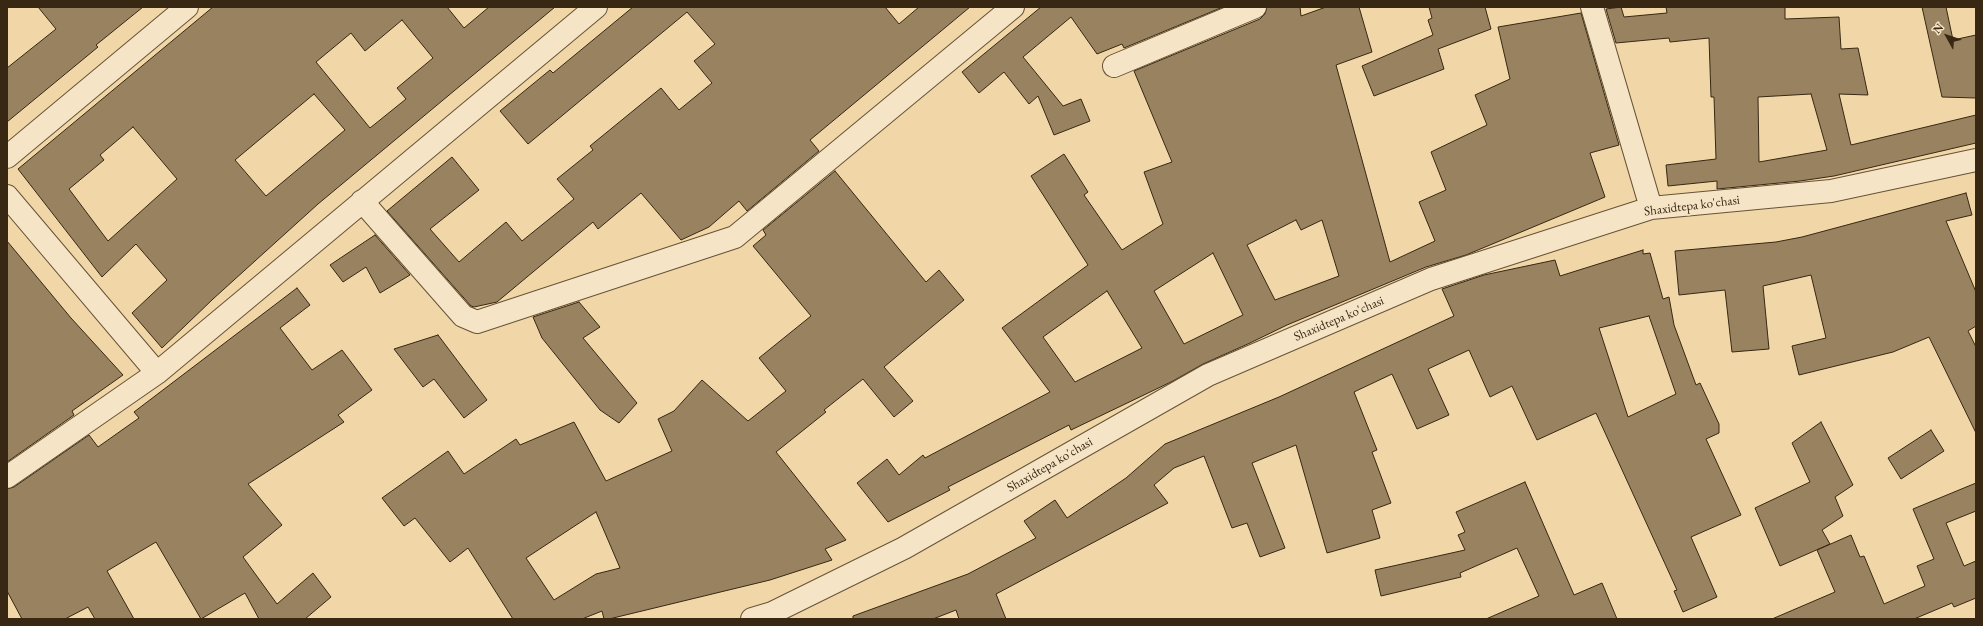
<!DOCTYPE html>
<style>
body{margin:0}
#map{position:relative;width:1983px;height:626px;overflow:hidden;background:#f1d6a7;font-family:"EB Garamond",serif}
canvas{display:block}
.frame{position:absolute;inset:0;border:8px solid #372713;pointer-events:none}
.north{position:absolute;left:1927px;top:16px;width:40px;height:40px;-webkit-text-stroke:3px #f6e4c6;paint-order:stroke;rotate:310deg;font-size:11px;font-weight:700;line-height:16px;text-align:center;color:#372713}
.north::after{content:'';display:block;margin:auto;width:14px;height:18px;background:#372713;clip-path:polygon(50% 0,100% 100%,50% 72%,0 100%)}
</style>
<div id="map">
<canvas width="1983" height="626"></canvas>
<div class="frame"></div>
<div class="north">N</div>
</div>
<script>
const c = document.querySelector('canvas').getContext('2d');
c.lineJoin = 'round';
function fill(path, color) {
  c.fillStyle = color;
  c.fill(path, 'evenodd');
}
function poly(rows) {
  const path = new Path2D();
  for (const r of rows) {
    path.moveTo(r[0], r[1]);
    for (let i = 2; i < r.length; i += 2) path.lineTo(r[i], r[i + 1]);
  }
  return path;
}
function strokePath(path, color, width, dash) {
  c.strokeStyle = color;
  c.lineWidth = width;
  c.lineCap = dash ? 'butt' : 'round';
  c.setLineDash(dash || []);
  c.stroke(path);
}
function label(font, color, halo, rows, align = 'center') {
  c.font = font + ' "EB Garamond",serif';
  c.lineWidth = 3.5;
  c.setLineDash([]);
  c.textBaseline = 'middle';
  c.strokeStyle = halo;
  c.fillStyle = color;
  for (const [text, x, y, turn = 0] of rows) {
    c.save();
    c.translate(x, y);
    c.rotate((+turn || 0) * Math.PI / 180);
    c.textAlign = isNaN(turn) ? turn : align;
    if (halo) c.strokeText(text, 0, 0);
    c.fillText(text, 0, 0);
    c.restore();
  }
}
const building = poly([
 [38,7,143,7,96,45,98,47,7,122,7,68,56,29,38,7],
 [213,7,447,7,464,28,489,7,555,7,318,204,213,299,162,348,132,313,167,280,136,244,102,277,18,169,213,7],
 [402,20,433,58,397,88,406,99,370,128,316,62,351,33,365,51,402,20],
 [314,94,345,130,266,196,235,160,314,94],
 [133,127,177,179,108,241,69,189,104,160,100,155,133,127],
 [633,7,885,7,899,24,919,7,970,7,810,140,819,151,747,211,739,201,709,227,681,240,641,193,598,229,593,222,497,302,474,307,471,306,387,211,452,157,479,190,430,229,459,262,506,222,522,241,574,199,557,179,593,150,590,146,661,88,679,110,712,83,694,61,715,44,687,12,528,144,500,111,550,70,553,73,633,7],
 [1041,7,1223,7,1124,48,1122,44,1097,54,1071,17,1023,57,1063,106,1081,99,1090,121,1054,135,1038,96,1029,104,1004,72,979,93,962,72,1041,7],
 [1267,7,1300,7,1301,16,1326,7,1359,7,1372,52,1336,65,1390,262,1435,241,1419,202,1446,190,1431,152,1487,125,1475,95,1510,79,1498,27,1581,13,1619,145,1590,153,1605,197,1466,255,1426,267,1287,325,1250,343,1203,364,1173,381,1071,430,1069,425,948,487,950,490,888,522,857,483,887,459,899,475,923,455,925,458,1050,392,1002,328,1088,265,1031,176,1064,154,1088,192,1084,195,1122,250,1163,224,1144,172,1172,162,1134,71,1260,19,1265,14,1267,7],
 [1296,220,1301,230,1322,220,1339,276,1275,300,1247,245,1296,220],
 [1213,253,1243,315,1184,344,1154,291,1213,253],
 [1107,291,1142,348,1075,382,1043,337,1107,291],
 [1429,7,1485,7,1491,29,1438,49,1444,69,1374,96,1362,66,1433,35,1428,20,1432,18,1429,7],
 [1621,7,1624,17,1667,13,1666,7,1785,7,1785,19,1839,17,1841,49,1858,48,1868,95,1839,94,1851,145,1976,115,1976,143,1834,176,1800,181,1717,189,1717,181,1668,186,1666,165,1716,159,1714,97,1711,97,1709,38,1670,42,1669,38,1616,43,1606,9,1621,7],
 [1811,94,1827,150,1759,162,1758,97,1811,94],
 [1922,7,1946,7,1953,40,1976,35,1976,98,1942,97,1922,7],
 [835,171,926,282,939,270,964,300,884,367,913,401,894,417,863,379,824,410,826,412,776,452,846,540,825,549,832,560,770,580,609,619,604,619,602,611,582,619,513,619,468,548,450,562,415,518,404,526,382,498,448,451,464,474,516,439,520,445,574,422,606,481,672,451,658,419,674,411,702,380,748,421,786,391,759,358,811,316,753,246,766,235,763,230,835,171],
 [596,512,620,568,596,574,554,600,526,558,596,512],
 [1966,193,1972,215,1946,221,1976,292,1976,326,1968,331,1976,347,1976,433,1929,337,1893,352,1799,375,1792,346,1826,338,1811,275,1763,286,1769,349,1732,352,1725,290,1679,295,1675,251,1776,242,1802,237,1966,193],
 [375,235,410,275,380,293,366,267,343,282,330,265,375,235],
 [7,241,71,318,123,375,72,411,74,415,7,462,7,241],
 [1643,250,1643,254,1650,253,1663,299,1669,297,1674,325,1696,385,1700,383,1719,424,1719,433,1706,439,1741,515,1691,537,1717,597,1683,612,1674,591,1677,590,1596,413,1537,440,1512,386,1490,397,1469,350,1428,369,1449,415,1417,429,1392,374,1354,392,1377,450,1372,452,1391,503,1372,510,1380,538,1327,553,1296,445,1252,463,1285,548,1260,557,1247,523,1232,528,1204,456,1174,468,1154,485,1168,503,996,594,1006,619,959,619,956,610,933,619,853,619,853,616,968,574,1036,538,1024,521,1055,500,1067,518,1126,478,1165,444,1279,397,1454,316,1442,289,1484,275,1555,260,1560,276,1643,250],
 [1649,316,1676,394,1628,417,1599,328,1649,316],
 [297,288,310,305,280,328,312,370,342,350,372,390,338,415,344,422,248,484,282,525,243,557,277,604,313,573,331,597,305,619,259,619,245,593,201,619,156,542,107,571,134,619,95,619,88,607,65,619,22,619,7,591,7,489,14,487,89,435,98,447,139,418,134,412,297,288],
 [579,302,600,327,583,338,637,403,619,423,600,410,542,338,533,317,579,302],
 [438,335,487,400,464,418,434,379,423,387,394,349,438,335],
 [1821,422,1853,485,1835,497,1843,516,1822,530,1830,544,1780,566,1755,508,1810,482,1792,443,1821,422],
 [1931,430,1944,451,1901,479,1888,458,1931,430],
 [1525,482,1574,595,1602,583,1617,619,1486,619,1539,596,1517,548,1460,573,1461,577,1381,596,1375,570,1465,550,1458,535,1465,532,1456,512,1525,482],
 [1976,483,1976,511,1946,523,1964,566,1976,561,1976,598,1954,607,1952,603,1914,619,1772,619,1835,592,1817,550,1851,535,1860,557,1864,556,1884,604,1925,586,1917,566,1934,559,1913,509,1976,483]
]);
const minor = poly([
 [1592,7,1651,208],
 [1114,66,1255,7],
 [7,157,187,7],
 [7,196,157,373],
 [362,201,463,316,477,322,735,237,1013,7],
 [7,477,157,373,596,7],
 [752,619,772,613,904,548,1208,375,1431,279,1651,208,1831,191,1976,160]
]);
const streetNames = [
 ["Shaxidtepa ko'chasi",1692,206,-7],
 ["Shaxidtepa ko'chasi",1339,319,-23],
 ["Shaxidtepa ko'chasi",1050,465,-30]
];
fill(building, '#988260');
strokePath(building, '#372713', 1);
strokePath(minor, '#665338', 24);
strokePath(minor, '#f6e4c6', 22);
label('13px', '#372713', '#f6e4c6', streetNames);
</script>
